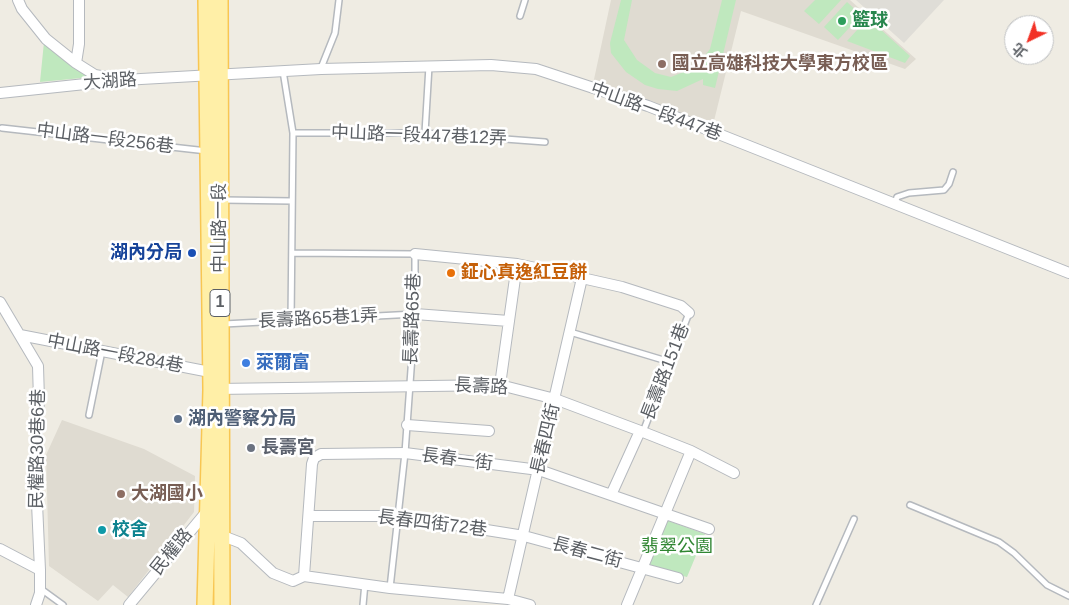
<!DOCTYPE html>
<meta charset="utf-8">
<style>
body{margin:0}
#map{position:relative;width:1069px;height:605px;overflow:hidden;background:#efece3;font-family:Arial,"Noto Sans TC",sans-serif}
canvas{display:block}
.north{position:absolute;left:1004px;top:15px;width:50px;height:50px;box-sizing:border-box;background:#fff;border:1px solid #bdbfc1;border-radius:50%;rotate:222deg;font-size:14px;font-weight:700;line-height:20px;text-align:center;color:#5b5f64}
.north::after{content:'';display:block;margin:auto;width:18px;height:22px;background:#f23125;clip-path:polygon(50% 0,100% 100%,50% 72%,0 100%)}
</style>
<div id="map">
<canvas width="1069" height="605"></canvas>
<div class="north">北</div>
</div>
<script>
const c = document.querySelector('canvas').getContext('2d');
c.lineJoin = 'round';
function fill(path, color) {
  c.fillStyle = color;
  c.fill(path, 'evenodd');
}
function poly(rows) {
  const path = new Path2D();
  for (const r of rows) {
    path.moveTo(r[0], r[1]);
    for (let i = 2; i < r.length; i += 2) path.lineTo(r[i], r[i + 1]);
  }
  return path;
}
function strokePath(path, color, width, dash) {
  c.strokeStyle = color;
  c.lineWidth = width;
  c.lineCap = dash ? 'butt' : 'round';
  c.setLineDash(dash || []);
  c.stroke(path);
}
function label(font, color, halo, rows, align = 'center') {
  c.font = font + ' Arial,"Noto Sans TC",sans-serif';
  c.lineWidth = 5;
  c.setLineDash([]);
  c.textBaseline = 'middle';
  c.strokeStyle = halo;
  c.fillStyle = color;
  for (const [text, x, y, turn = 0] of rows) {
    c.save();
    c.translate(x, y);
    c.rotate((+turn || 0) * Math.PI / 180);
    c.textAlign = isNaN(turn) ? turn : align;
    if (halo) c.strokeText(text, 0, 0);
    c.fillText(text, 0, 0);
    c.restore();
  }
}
const industrial = poly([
 [856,0,944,0,904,43]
]);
const education = poly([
 [611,0,850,0,916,59,905,69,741,11,712,129,593,84],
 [62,420,144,449,195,476,194,512,128,597,113,585,98,601,49,566,46,455]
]);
const green = poly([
 [621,0,632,0,624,40,637,60,655,73,671,77,696,67,710,49,722,0,736,0,715,88,703,85,703,79,677,91,658,89,645,85,626,72,611,53,610,43],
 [815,0,841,0,819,24,804,11],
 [847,2,861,15,838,40,824,27],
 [868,18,910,56,905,63,847,41],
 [44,42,92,77,40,82],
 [666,520,705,534,687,577,647,567]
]);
const service = poly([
 [520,16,525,0],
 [321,68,335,33,339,0],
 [283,71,293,133],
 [2,128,207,151],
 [425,133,429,66],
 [223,200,292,201],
 [895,204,897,197,909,193,944,190,949,184,953,172],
 [292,253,415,254,415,314,405,453,390,588],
 [291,320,293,133,425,133,545,142],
 [224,324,415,314],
 [570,332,670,362],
 [89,415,102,351],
 [643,432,689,313],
 [910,505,999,542,1014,553,1047,585,1069,596],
 [41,589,63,605],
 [363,605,365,583],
 [816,605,854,519]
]);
const minor = poly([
 [18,0,22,9,46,39,76,63,95,75,112,78],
 [76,63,79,44,79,0],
 [0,93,123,80,321,69,491,65,536,69,648,106,1069,273],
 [415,254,517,264,582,278,622,287,681,306,689,313],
 [0,302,38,366,39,400,35,459,40,570,40,593,36,605],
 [415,314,509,321],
 [20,335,210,372],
 [500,385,517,264],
 [217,389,500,385,555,399,643,432,691,451,734,473],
 [407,425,489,431],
 [611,495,640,431],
 [309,516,399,516,524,536,678,578],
 [223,536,241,543,273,573,293,581,304,576,390,588,508,599,530,605],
 [0,549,40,570],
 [304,576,312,464,314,458,321,454,405,453,539,470,709,529],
 [508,599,582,278],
 [129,605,208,510],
 [627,605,691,451]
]);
const primary = poly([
 [220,0,222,605],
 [205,605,211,390,206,0]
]);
const markers = [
 [842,21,5,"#2e9e5b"],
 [662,64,5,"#8d6e63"],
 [192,253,5,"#1a4fb4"],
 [451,273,5,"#e8710a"],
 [246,363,5,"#3f7fe0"],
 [178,419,5,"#5c6f8a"],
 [251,448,5,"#6b7280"],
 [121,494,5,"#8d6e63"],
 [102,530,5,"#0f9aa8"]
];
const shields = [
 [220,303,20]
];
const shieldNames = [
 ["1",220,303]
];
const leisureNames = [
 ["籃球",852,21]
];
const educationNames = [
 ["國立高雄科技大學東方校區",672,64],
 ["大湖國小",131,494]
];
const streetNames = [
 ["大湖路",110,82,-4],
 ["中山路一段447巷",656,112,20],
 ["中山路一段447巷12弄",419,136,2],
 ["中山路一段256巷",105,139,7],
 ["中山路一段",220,228,-90],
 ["長壽路65巷1弄",318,319,-3],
 ["長壽路65巷",413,319,-88],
 ["中山路一段284巷",115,354,11],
 ["長壽路151巷",666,372,-69],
 ["長壽路",481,387,3],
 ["長春四街",546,439,-77],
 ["民權路30巷6巷",38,449,-89],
 ["長春一街",457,460,7],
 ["長春四街72巷",432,524,7],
 ["民權路",172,552,-51],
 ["長春二街",587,553,15]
];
const transitNames = [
 ["湖內分局",182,253]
];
const foodNames = [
 ["鉦心真逸紅豆餅",461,273]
];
const shopNames = [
 ["萊爾富",256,363]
];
const serviceNames = [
 ["湖內警察分局",188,419]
];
const worshipNames = [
 ["長壽宮",261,448]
];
const cultureNames = [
 ["校舍",112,530]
];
const parkNames = [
 ["翡翠公園",677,547]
];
fill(industrial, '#dfddd7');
fill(education, '#dfdbd1');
fill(green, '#bfe8be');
strokePath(service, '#b5b9be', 8);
strokePath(minor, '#b5b9be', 12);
strokePath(primary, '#f8c652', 18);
strokePath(service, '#fff', 5);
strokePath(minor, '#fff', 10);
strokePath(primary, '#ffefa7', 15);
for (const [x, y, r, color] of markers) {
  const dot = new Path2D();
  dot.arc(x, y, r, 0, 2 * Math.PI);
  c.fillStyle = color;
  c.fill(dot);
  strokePath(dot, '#fff', 2);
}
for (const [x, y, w] of shields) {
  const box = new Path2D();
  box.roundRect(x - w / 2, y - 13.5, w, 27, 4);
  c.fillStyle = '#fff';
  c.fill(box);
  strokePath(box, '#5b5f64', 1);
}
label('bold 16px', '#5b5f64', null, shieldNames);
label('bold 18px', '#27864d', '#fff', leisureNames, 'left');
label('bold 18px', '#785e54', '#fff', educationNames, 'left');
label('18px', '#5b5f64', '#fff', streetNames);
label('bold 18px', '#164399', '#fff', transitNames, 'right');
label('bold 18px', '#c56008', '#fff', foodNames, 'left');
label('bold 18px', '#366cbe', '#fff', shopNames, 'left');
label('bold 18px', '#4e5e75', '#fff', serviceNames, 'left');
label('bold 18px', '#5b616d', '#fff', worshipNames, 'left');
label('bold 18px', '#0d838f', '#fff', cultureNames, 'left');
label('18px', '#308632', '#fff', parkNames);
</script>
